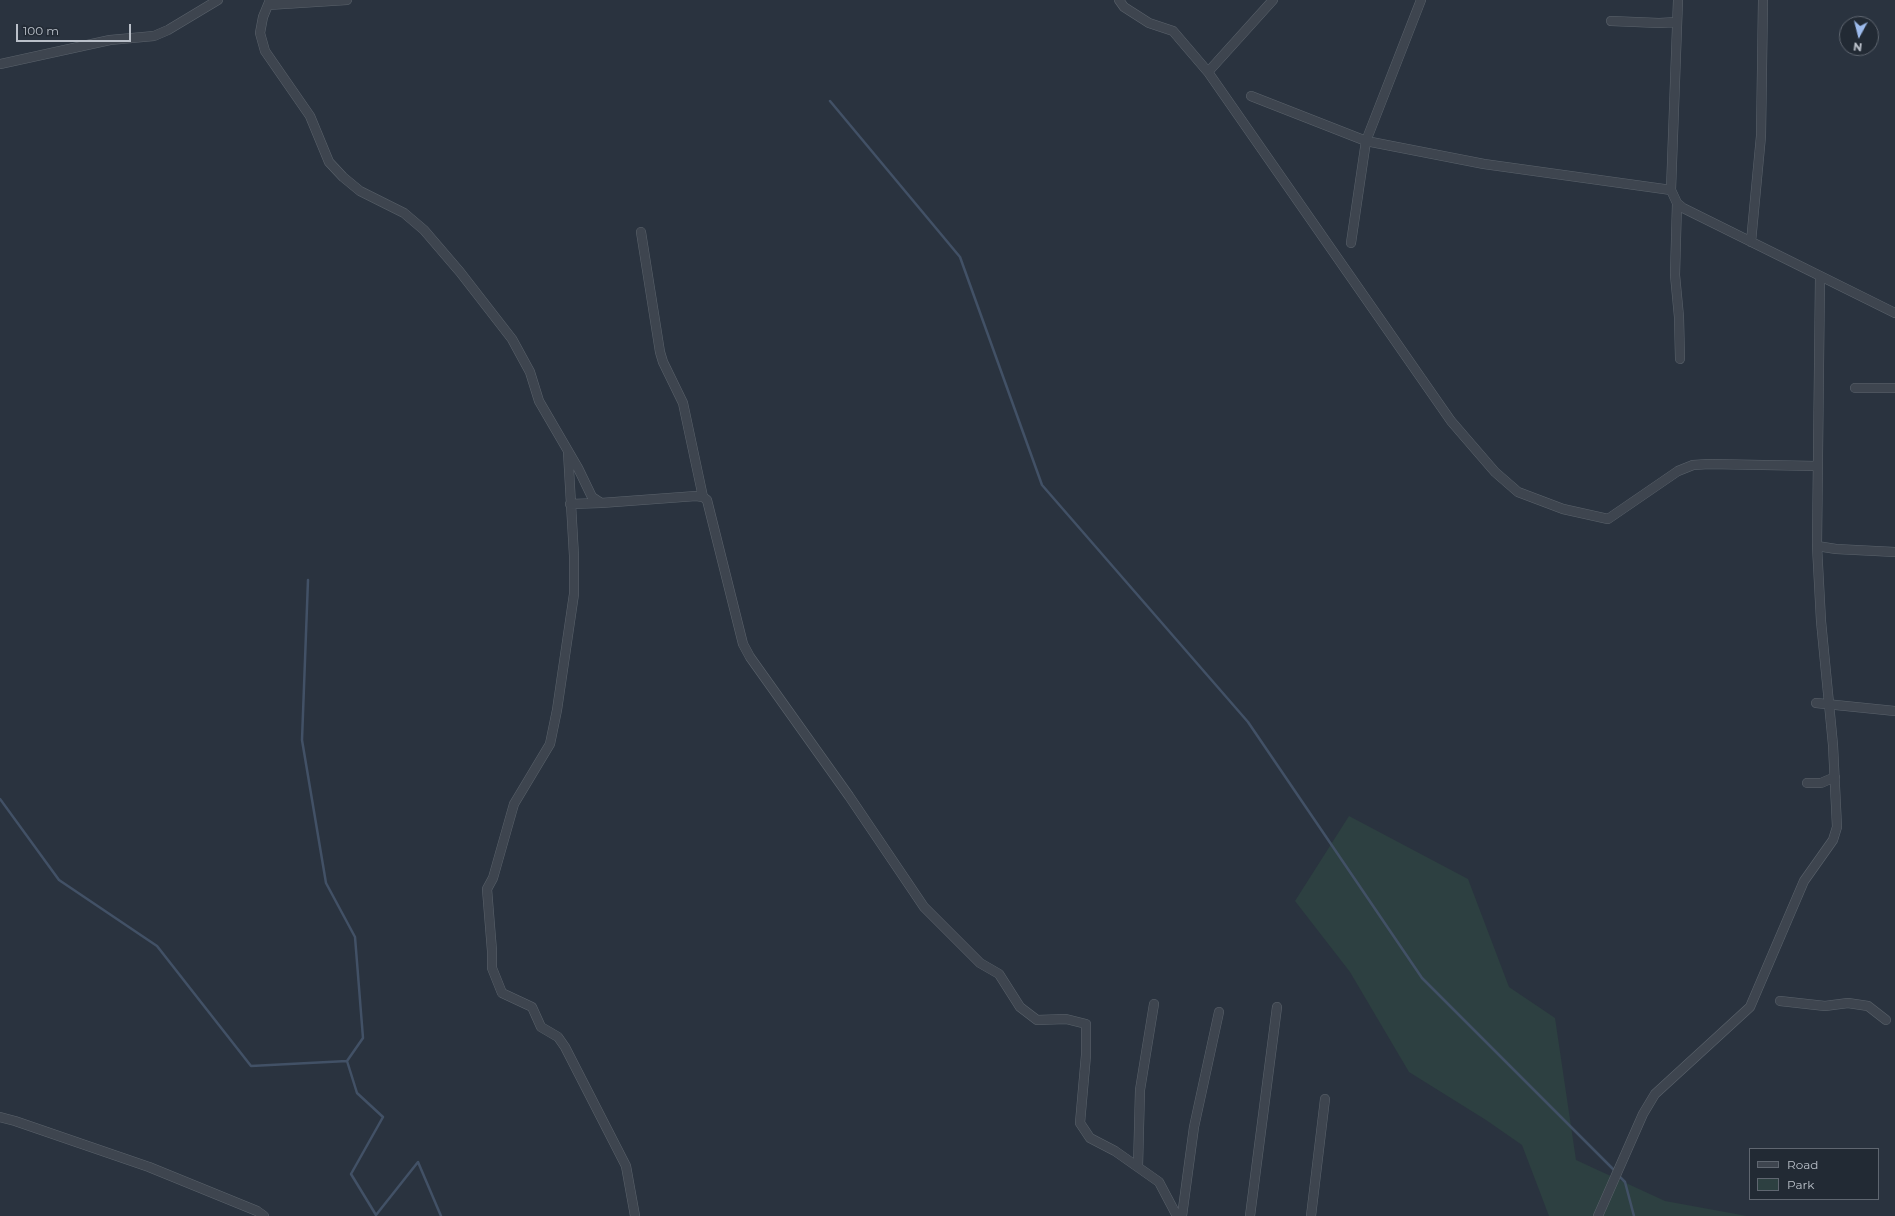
<!DOCTYPE html>
<style>
body{margin:0}
#map{position:relative;width:1895px;height:1216px;overflow:hidden;background:#2a333f;font-family:Montserrat,sans-serif}
canvas{display:block}
.legend{position:absolute;left:1749px;top:1148px;width:130px;height:52px;box-sizing:border-box;background:#222a34;border:1px solid #5f6670;margin:0;padding:5px 7px;list-style:none;font-size:12px;color:#bac0c9}
.legend li{display:flex;align-items:center;gap:8px;height:20px}
.legend b{width:20px;border:1px solid #5f6670}
.north{position:absolute;left:1839px;top:16px;width:40px;height:40px;box-sizing:border-box;background:#222a34;border:1px solid #5f6670;border-radius:50%;rotate:187deg;font-size:11px;font-weight:700;line-height:16px;text-align:center;color:#bac0c9}
.north::after{content:'';display:block;margin:auto;width:14px;height:18px;background:#9dbbec;clip-path:polygon(50% 0,100% 100%,50% 72%,0 100%)}
.scale{position:absolute;left:16px;top:24px;width:115px;height:18px;box-sizing:border-box;border:2px solid #bac0c9;border-top:0;padding-left:5px;font-size:12px;line-height:14px;white-space:nowrap;color:#bac0c9;-webkit-text-stroke:3px #222a34;paint-order:stroke}
</style>
<div id="map">
<canvas width="1895" height="1216"></canvas>
<ul class="legend">
<li><b style="height:5px;background:#3e454f"></b>Road</li>
<li><b style="height:11px;background:#2d4041"></b>Park</li>
</ul>
<div class="north">N</div>
<div class="scale">100 m</div>
</div>
<script>
const c = document.querySelector('canvas').getContext('2d');
c.lineJoin = 'round';
function fill(path, color) {
  c.fillStyle = color;
  c.fill(path, 'evenodd');
}
function poly(rows) {
  const path = new Path2D();
  for (const r of rows) {
    path.moveTo(r[0], r[1]);
    for (let i = 2; i < r.length; i += 2) path.lineTo(r[i], r[i + 1]);
  }
  return path;
}
function strokePath(path, color, width, dash) {
  c.strokeStyle = color;
  c.lineWidth = width;
  c.lineCap = dash ? 'butt' : 'round';
  c.setLineDash(dash || []);
  c.stroke(path);
}
const green = poly([
 [1349,816,1468,879,1509,987,1555,1018,1576,1160,1665,1201,1747,1216,1549,1216,1522,1145,1486,1120,1409,1072,1350,972,1295,901]
]);
const stream = poly([
 [830,101,960,257,1042,485,1248,722,1422,978,1615,1171],
 [308,580,302,740,326,883,355,937,363,1038,347,1061],
 [0,799,59,880,157,946,251,1066,347,1061,357,1093,383,1117,351,1174,376,1215,418,1162,441,1216],
 [1618,1175,1625,1182,1634,1216]
]);
const minor = poly([
 [270,0,263,17,260,33,265,51,310,116,329,162,343,177,360,191,404,213,424,230,460,272,512,339,530,372,539,401,578,468,592,497,601,503,696,496,703,497,707,500,743,644,750,657,849,796,924,907,980,963,999,974,1020,1007,1037,1020,1066,1019,1086,1024,1086,1055,1080,1123,1090,1138,1115,1151,1159,1182,1177,1216],
 [1119,0,1124,7,1149,23,1173,31,1208,72,1451,421,1495,472,1518,492,1563,509,1608,519,1678,471,1693,465,1709,464,1817,466],
 [1678,0,1671,190,1677,203,1683,208,1895,313],
 [268,5,347,0],
 [1611,21,1659,23,1677,22],
 [0,64,110,40,154,36,168,30,218,0],
 [1208,72,1273,0],
 [1251,96,1366,141,1484,164,1671,190],
 [1677,203,1675,275,1679,317,1680,359],
 [641,232,660,352,663,362,683,403,703,497],
 [1751,242,1761,136,1763,0],
 [1351,243,1366,141,1421,0],
 [1855,388,1895,388],
 [568,452,574,556,574,594,557,710,550,744,514,804,493,878,487,889,492,951,492,968,502,993,532,1007,541,1027,558,1037,565,1047,626,1166,635,1216],
 [570,504,601,503],
 [1817,546,1836,549,1895,552],
 [1816,703,1895,711],
 [1807,783,1821,783,1835,777],
 [1780,1001,1825,1006,1848,1003,1868,1006,1886,1020],
 [0,1117,15,1121,149,1167,257,1211,264,1216],
 [1138,1167,1140,1090,1154,1004],
 [1182,1216,1194,1127,1219,1012],
 [1250,1216,1277,1007],
 [1311,1216,1325,1099],
 [1598,1216,1643,1114,1655,1094,1750,1007,1804,881,1833,840,1837,827,1833,745,1821,621,1817,546,1820,276]
]);
fill(green, '#2d4041');
strokePath(stream, '#425166', 2.5);
strokePath(minor, '#5b636c', 10);
strokePath(minor, '#3e454f', 9);
</script>
